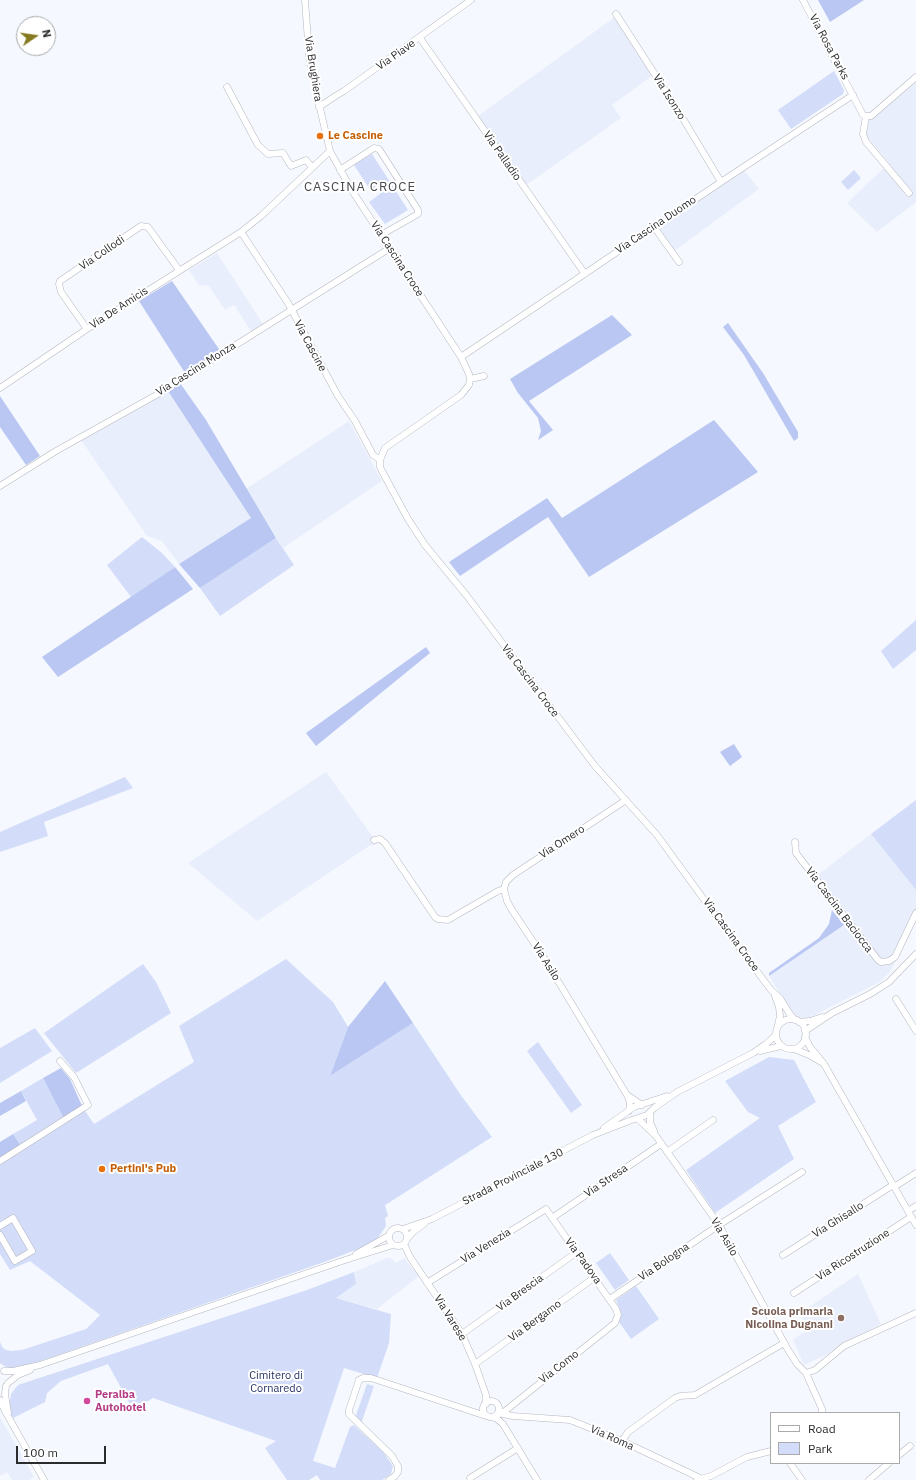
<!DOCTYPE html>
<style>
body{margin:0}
#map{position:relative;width:916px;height:1480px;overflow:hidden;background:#f5f8ff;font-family:"IBM Plex Sans",sans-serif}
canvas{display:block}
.legend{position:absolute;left:770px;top:1412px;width:130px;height:52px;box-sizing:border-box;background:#fff;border:1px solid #aaaaab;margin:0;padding:5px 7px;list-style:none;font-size:12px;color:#2a2b2d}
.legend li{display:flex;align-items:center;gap:8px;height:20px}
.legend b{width:20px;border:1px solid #aaaaab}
.north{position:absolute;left:16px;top:16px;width:40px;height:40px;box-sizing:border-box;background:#fff;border:1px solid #aaaaab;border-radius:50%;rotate:77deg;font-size:11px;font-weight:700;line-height:16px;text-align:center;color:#2a2b2d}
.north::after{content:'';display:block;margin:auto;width:14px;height:18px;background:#857a20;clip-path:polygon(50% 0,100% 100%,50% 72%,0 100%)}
.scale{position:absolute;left:16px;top:1446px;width:90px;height:18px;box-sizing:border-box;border:2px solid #2a2b2d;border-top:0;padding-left:5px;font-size:12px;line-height:14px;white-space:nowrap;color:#2a2b2d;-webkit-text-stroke:3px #fff;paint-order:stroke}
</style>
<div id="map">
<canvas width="916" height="1480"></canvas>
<ul class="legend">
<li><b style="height:5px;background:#fff"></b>Road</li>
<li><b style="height:11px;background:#d3ddf9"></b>Park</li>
</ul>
<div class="north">N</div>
<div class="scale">100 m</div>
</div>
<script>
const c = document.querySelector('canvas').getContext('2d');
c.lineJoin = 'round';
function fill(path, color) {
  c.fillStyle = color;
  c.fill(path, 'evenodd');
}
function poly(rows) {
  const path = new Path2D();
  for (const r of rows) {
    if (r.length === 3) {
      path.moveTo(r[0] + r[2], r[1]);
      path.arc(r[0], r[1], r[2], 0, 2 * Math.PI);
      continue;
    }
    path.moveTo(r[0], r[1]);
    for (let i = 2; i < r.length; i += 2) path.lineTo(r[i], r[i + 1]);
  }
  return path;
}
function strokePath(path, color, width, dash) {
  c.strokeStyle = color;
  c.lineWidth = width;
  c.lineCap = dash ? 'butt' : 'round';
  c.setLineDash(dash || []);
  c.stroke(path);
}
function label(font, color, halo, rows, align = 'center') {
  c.font = font + ' "IBM Plex Sans",sans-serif';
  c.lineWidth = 4;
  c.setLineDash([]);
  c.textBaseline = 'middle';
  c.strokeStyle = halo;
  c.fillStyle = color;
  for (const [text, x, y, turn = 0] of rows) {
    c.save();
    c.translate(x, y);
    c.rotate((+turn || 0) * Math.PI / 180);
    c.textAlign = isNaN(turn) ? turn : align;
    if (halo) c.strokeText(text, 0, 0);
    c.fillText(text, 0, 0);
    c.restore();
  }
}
const built = poly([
 [615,17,653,75,612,105,621,118,526,185,478,116],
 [916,82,916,202,877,232,847,203,889,163,866,135,869,120],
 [743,169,759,189,674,251,656,228],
 [217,253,263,324,260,326,263,331,255,337,234,305,225,310,209,286,199,285,189,270],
 [168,391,251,518,179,564,162,541,147,536,81,440],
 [349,421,382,481,283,548,246,489],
 [326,772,378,844,369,846,257,921,188,863],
 [871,834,916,890,916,918,910,935,889,973,881,981,809,1018,799,1019,794,1016,769,976,844,925,810,881],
 [387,1258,391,1258,396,1263,404,1258,419,1276,377,1309,336,1298,356,1284,354,1272],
 [858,1274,881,1324,845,1343,824,1356,804,1365,793,1340,808,1329,800,1313],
 [0,1417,34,1477,29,1480,12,1480,7,1472,0,1476]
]);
const green = poly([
 [834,71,844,90,843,94,791,129,778,110],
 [372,154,408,210,385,224,369,202,380,194,381,191,376,187,371,191,354,165],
 [854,170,861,178,848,190,841,182],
 [142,537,162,553,175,567,131,597,107,565],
 [276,538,294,565,220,616,200,588],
 [916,620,916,650,893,669,881,651],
 [125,777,133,788,44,822,48,836,0,852,0,832],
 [916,800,916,890,871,834],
 [286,959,333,1002,348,1027,330,1076,413,1023,460,1094,492,1137,390,1202,385,1205,388,1216,385,1218,386,1226,378,1238,371,1244,327,1261,44,1360,17,1368,10,1368,4,1366,0,1363,0,1342,2,1347,6,1350,12,1351,22,1350,86,1329,100,1315,30,1261,10,1270,0,1254,0,1159,21,1146,13,1134,37,1120,21,1091,43,1078,64,1119,83,1108,94,1124,194,1062,179,1026],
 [143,964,156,982,171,1013,76,1073,44,1033],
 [35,1028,52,1051,0,1083,0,1048],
 [538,1042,582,1105,571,1113,527,1051],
 [769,1057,794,1060,816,1102,778,1126,794,1159,715,1213,686,1170,760,1118,748,1112,725,1081],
 [610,1253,629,1280,615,1290,596,1263],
 [354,1272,356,1284,336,1298,391,1314,389,1343,377,1378,344,1368,313,1461,335,1468,350,1427,354,1425,383,1452,393,1466,391,1474,382,1480,320,1480,317,1475,309,1480,287,1480,265,1448,276,1441,153,1398,133,1410,108,1364,61,1381,47,1393,45,1402,13,1418,11,1415,8,1402,10,1400,11,1394,18,1385,307,1290],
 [636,1286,659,1319,631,1339,619,1322,621,1313,616,1300],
 [367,1384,374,1386,361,1424,355,1418]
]);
const forest = poly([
 [818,0,864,0,830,22],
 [172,281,221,352,185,373,139,301],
 [612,315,632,335,529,401,553,430,538,440,541,431,538,418,518,393,510,379],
 [728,323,763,373,798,432,798,438,794,441,744,355,723,327],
 [180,383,206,420,276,538,200,588,179,564,251,518,168,391],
 [0,396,40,456,26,465,0,427],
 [714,420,758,472,589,577,548,517,460,576,449,562,547,498,562,518],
 [175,567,193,589,58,677,42,657],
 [426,647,430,653,316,746,306,733],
 [734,744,742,757,730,766,720,752],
 [832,910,844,925,769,976,769,973,819,938,829,924],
 [385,981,413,1023,330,1076,348,1027],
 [61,1068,70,1079,83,1108,64,1119,43,1078],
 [21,1091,26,1101,0,1116,0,1103],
 [13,1134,21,1146,0,1159,0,1142]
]);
const minor = poly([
 [305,0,309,55,315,87,330,151,351,189,461,357,469,374,470,379,469,385,461,395,385,448,380,460,380,467,383,473,408,519,425,545,467,596,595,766,657,835,732,938,771,990,780,998,789,1013,795,1020],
 [803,0,863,115,866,116,871,116,916,77],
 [616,14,676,107,721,182],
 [420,38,585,274],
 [227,87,258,145,268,154,283,153,291,166,306,160,312,167],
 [319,107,337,95,344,91,471,0],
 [866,116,863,134,866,142,909,193],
 [340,170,374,148,379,149,418,210,418,214,381,235],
 [654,227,679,262],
 [241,232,288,303,338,396,355,421,373,455,380,460],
 [87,329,61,292,59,284,60,281,141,226,148,227,179,270],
 [461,357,721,182,853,95],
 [470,379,484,376],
 [0,388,87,329,241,232,261,216,330,151],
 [0,486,56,451,158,394,390,248],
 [374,840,380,839,385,843,435,917,438,919,448,920,498,891,504,889],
 [795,842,796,853,878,960,881,962,889,961,895,957,916,913],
 [504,889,507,901,512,910,544,958,627,1095],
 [504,889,506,882,513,875,626,800],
 [775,996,779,1007,780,1016,778,1025],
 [896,999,916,1031],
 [791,1034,15],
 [799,1022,810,1021,822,1017],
 [805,1031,832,1013,870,994,889,982,916,954],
 [805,1037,810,1047,824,1064,916,1225],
 [794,1049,809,1055,821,1062],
 [760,1051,781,1046],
 [629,1111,630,1102,627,1095,642,1105],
 [650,1113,650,1122,654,1131],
 [638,1119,656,1136,719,1225,787,1348,797,1364,806,1373,822,1409,822,1413],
 [604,1128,634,1107,667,1096],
 [667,1152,713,1120],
 [0,1161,88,1105,74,1077,60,1061],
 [894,1187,916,1173],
 [908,1211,916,1206],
 [552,1218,661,1144],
 [0,1226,13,1218,32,1251,15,1261,0,1235],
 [398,1237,9],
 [403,1229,432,1219,593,1135,629,1121,647,1115,654,1108,677,1092,753,1053,766,1044,776,1035],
 [407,1239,413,1232,425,1223],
 [404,1244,410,1257,462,1334,475,1364,486,1395,486,1404],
 [356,1254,388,1236],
 [783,1255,893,1185],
 [427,1283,546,1209,616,1309,618,1315,615,1323,505,1411,496,1416],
 [794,1293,911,1217],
 [610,1299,719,1225,802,1172],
 [462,1334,577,1252],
 [475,1364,595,1277],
 [4,1371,13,1371,40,1365,345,1260,393,1245],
 [806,1373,815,1370,844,1346,916,1313],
 [8,1383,18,1375,30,1370],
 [6,1386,5,1394,8,1413],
 [0,1400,5,1411,44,1480],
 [491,1409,8],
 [499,1409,503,1414,513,1416,570,1420,622,1441,700,1478],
 [492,1417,497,1419,503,1424,537,1480],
 [622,1441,628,1432,675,1398,680,1396,695,1395,784,1343],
 [899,1455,910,1446],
 [790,1463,802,1480],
 [470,1478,518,1448],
 [389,1480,395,1476,398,1472,398,1466,392,1456,349,1414,349,1410,359,1380,363,1378,371,1378,486,1416],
 [697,1480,711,1476,747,1457,771,1451],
 [869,1480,889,1463]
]);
const markers = [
 [320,136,4,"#e8710a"],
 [102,1169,4,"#e8710a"],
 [841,1318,4,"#8d6e63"],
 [87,1401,4,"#d1479c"]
];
const streetNames = [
 ["Via Rosa Parks",829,47,62],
 ["Via Piave",396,55,-35],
 ["Via Brughiera",313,69,81],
 ["Via Isonzo",669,97,58],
 ["Via Palladio",502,156,55],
 ["Via Cascina Duomo",656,225,-34],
 ["Via Collodi",102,253,-34],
 ["Via Cascina Croce",397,259,57],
 ["Via De Amicis",119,308,-33],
 ["Via Cascine",310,346,62],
 ["Via Cascina Monza",196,369,-32],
 ["Via Cascina Croce",530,681,53],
 ["Via Omero",562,842,-33],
 ["Via Cascina Baciocca",839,910,53],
 ["Via Cascina Croce",731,935,54],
 ["Via Asilo",546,962,58],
 ["Strada Provinciale 130",513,1177,-27],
 ["Via Stresa",606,1181,-34],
 ["Via Ghisallo",838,1220,-32],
 ["Via Asilo",724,1237,59],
 ["Via Venezia",486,1246,-32],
 ["Via Ricostruzione",853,1255,-33],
 ["Via Padova",583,1261,54],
 ["Via Bologna",664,1262,-34],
 ["Via Brescia",520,1293,-36],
 ["Via Varese",450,1318,58],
 ["Via Bergamo",535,1321,-36],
 ["Via Como",559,1367,-38],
 ["Via Roma",612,1438,24]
];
const foodNames = [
 ["Le Cascine",328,136],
 ["Pertini's Pub",110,1169]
];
const educationNames = [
 ["Scuola primaria",833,1312],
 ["Nicolina Dugnani",833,1325]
];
const parkNames = [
 ["Cimitero di",276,1376],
 ["Cornaredo",276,1389]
];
const hotelNames = [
 ["Peralba",95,1395],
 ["Autohotel",95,1408]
];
const quarterNames = [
 ["CASCINA CROCE",360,187]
];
fill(built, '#e9eefc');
fill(green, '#d3ddf9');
fill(forest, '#b9c7f2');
strokePath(minor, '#b5b7be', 7);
strokePath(minor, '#fff', 6);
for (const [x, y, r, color] of markers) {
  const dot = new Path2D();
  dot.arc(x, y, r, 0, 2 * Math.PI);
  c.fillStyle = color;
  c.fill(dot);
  strokePath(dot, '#fff', 1.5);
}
label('11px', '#2a2b2d', '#fff', streetNames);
label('bold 11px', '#c56008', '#fff', foodNames, 'left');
label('bold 11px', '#785e54', '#fff', educationNames, 'right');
label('11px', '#243165', '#fff', parkNames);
label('bold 11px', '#b23c85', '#fff', hotelNames, 'left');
c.letterSpacing = '1px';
label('13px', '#46484e', '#fff', quarterNames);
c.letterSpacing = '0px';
</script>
